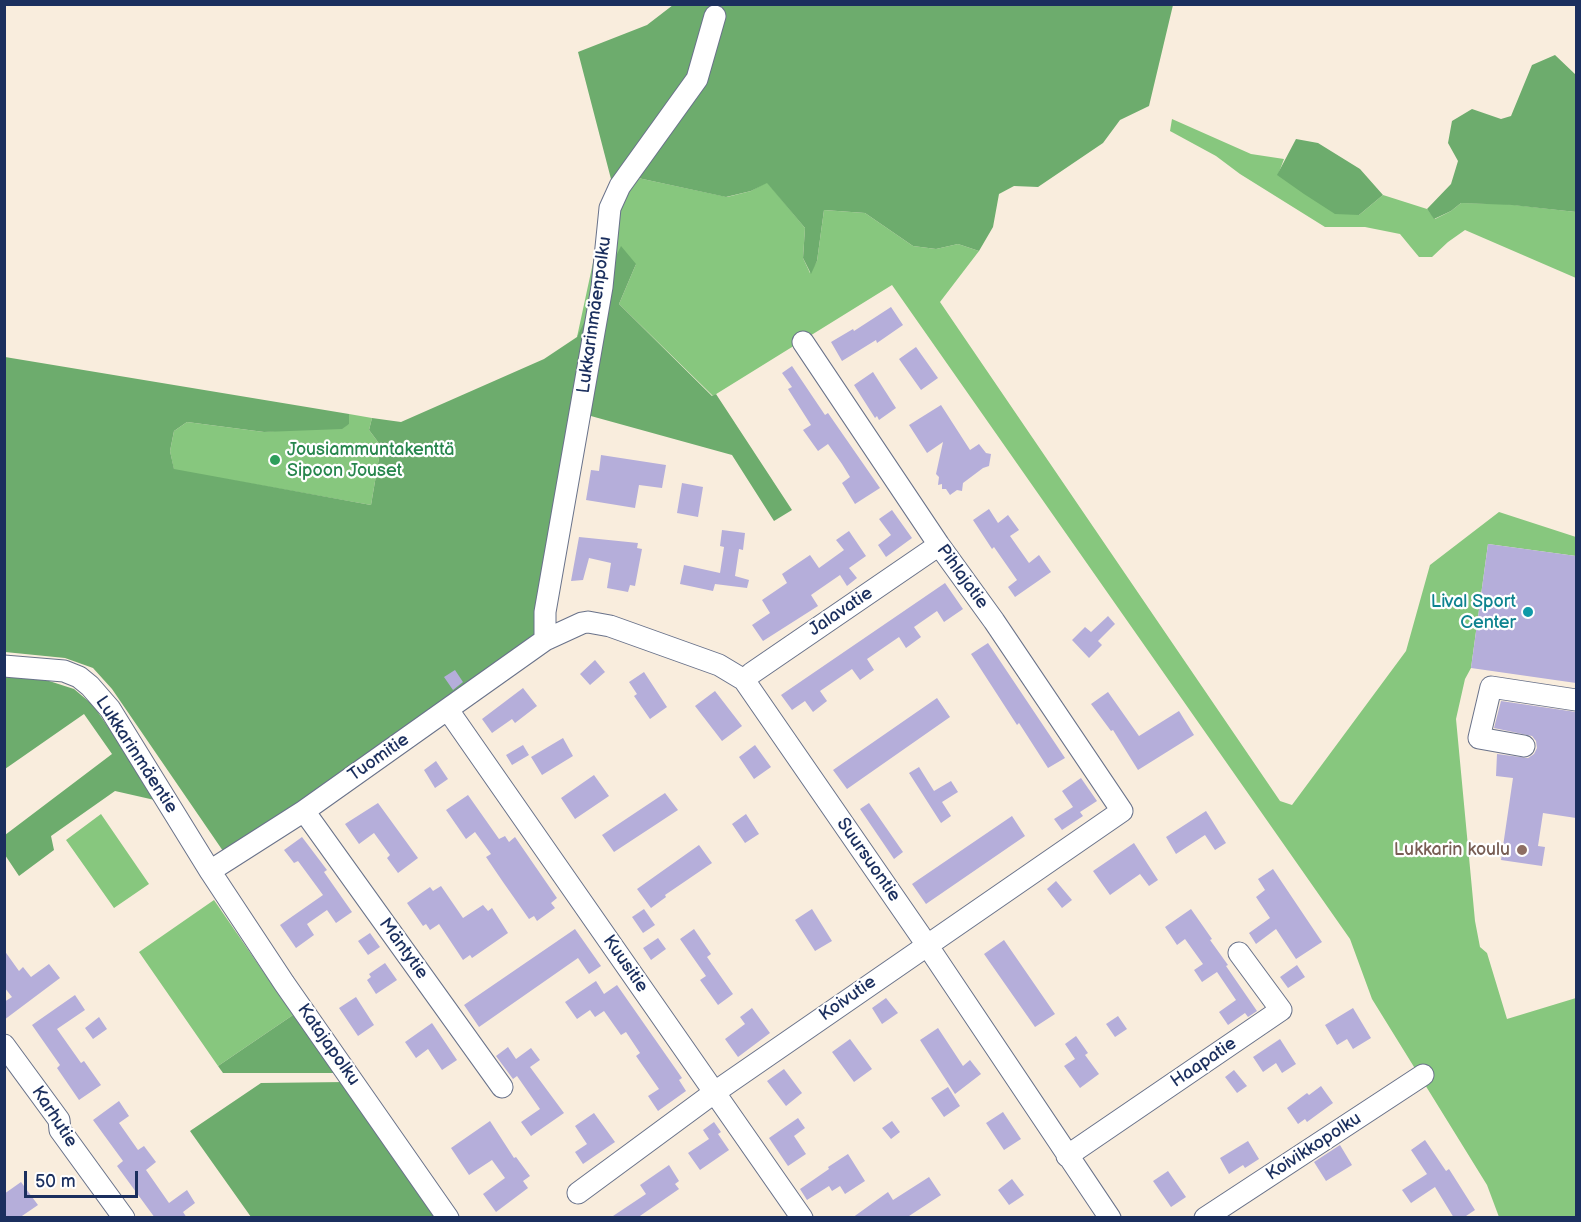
<!DOCTYPE html>
<meta charset="utf-8">
<style>
body{margin:0}
#map{position:relative;width:1581px;height:1222px;overflow:hidden;background:#f9eddd;font-family:"Balsamiq Sans",sans-serif}
canvas{display:block}
.frame{position:absolute;inset:0;border:6px solid #1b2f5e;pointer-events:none}
.scale{position:absolute;left:24px;top:1171px;width:114px;height:27px;box-sizing:border-box;border:3px solid #1b2f5e;border-top:0;padding-left:8px;font-size:18px;line-height:21px;white-space:nowrap;color:#1b2f5e;-webkit-text-stroke:4px #fff;paint-order:stroke}
</style>
<div id="map">
<canvas width="1581" height="1222"></canvas>
<div class="frame"></div>
<div class="scale">50 m</div>
</div>
<script>
const c = document.querySelector('canvas').getContext('2d');
c.lineJoin = 'round';
function fill(path, color) {
  c.fillStyle = color;
  c.fill(path, 'evenodd');
}
function poly(rows) {
  const path = new Path2D();
  for (const r of rows) {
    path.moveTo(r[0], r[1]);
    for (let i = 2; i < r.length; i += 2) path.lineTo(r[i], r[i + 1]);
  }
  return path;
}
function strokePath(path, color, width, dash) {
  c.strokeStyle = color;
  c.lineWidth = width;
  c.lineCap = dash ? 'butt' : 'round';
  c.setLineDash(dash || []);
  c.stroke(path);
}
function label(font, color, halo, rows, align = 'center') {
  c.font = font + ' "Balsamiq Sans",sans-serif';
  c.lineWidth = 4.5;
  c.setLineDash([]);
  c.textBaseline = 'middle';
  c.strokeStyle = halo;
  c.fillStyle = color;
  for (const [text, x, y, turn = 0] of rows) {
    c.save();
    c.translate(x, y);
    c.rotate((+turn || 0) * Math.PI / 180);
    c.textAlign = isNaN(turn) ? turn : align;
    if (halo) c.strokeText(text, 0, 0);
    c.fillText(text, 0, 0);
    c.restore();
  }
}
const green = poly([
 [1172,119,1251,154,1284,159,1278,175,1359,215,1383,195,1427,209,1435,219,1451,211,1461,203,1506,204,1576,212,1576,278,1465,230,1448,242,1432,257,1419,257,1400,234,1365,227,1325,227,1240,174,1216,156,1170,131],
 [638,178,727,197,751,191,767,182,805,228,803,258,810,273,817,261,824,210,865,213,913,246,936,249,958,244,979,251,940,302,1280,801,1292,805,1406,651,1430,565,1499,512,1576,537,1576,556,1488,544,1471,668,1465,679,1456,719,1475,921,1480,947,1487,953,1507,1019,1576,998,1576,1217,1499,1217,1487,1185,1372,999,1350,939,892,285,713,396,619,304,636,264,577,337,611,179],
 [349,414,372,418,369,430,381,446,371,505,174,470,170,451,174,431,187,422,264,432,349,424],
 [101,814,149,884,114,908,66,840],
 [214,900,293,1015,218,1066,139,952]
]);
const forest = poly([
 [673,5,1173,5,1149,106,1120,120,1103,143,1038,187,1014,186,999,194,993,227,979,251,958,244,936,249,913,246,865,213,824,210,817,261,811,274,803,258,805,228,767,183,751,191,726,197,638,178,611,179,578,52,647,25],
 [1555,55,1576,75,1576,212,1512,205,1461,203,1451,211,1434,219,1427,209,1451,184,1458,161,1448,143,1452,121,1472,109,1501,119,1511,116,1532,65],
 [1296,139,1318,143,1360,169,1383,195,1359,215,1335,214,1304,194,1277,175],
 [621,246,636,264,619,304,712,396,716,394,792,510,774,521,732,455,580,413,544,634,240,847,223,851,112,689,93,668,65,658,5,652,5,357,349,414,349,424,342,429,264,432,187,422,174,431,170,451,174,469,371,505,381,446,369,430,372,418,401,422,544,359,577,337],
 [5,677,46,680,74,689,93,705,159,801,115,791,51,836,54,850,19,876,5,855,5,835,112,754,84,714,5,769],
 [293,1015,338,1073,223,1073,218,1066],
 [346,1082,440,1217,251,1217,190,1131,261,1083]
]);
const building = poly([
 [891,307,903,325,877,343,876,340,842,361,831,342,853,329,854,331],
 [916,347,938,378,921,390,899,359],
 [792,366,825,415,828,413,880,488,855,504,842,483,850,477,842,464,828,444,818,451,803,430,811,425,788,389,792,387,782,373],
 [873,372,896,408,879,420,877,416,875,418,854,385],
 [941,405,970,450,979,444,986,453,991,454,989,466,983,468,963,483,962,491,957,490,950,495,946,489,942,489,942,484,938,485,939,477,936,474,943,442,927,453,909,425],
 [601,455,666,465,662,488,639,485,635,508,586,500,591,470,599,471],
 [682,483,703,487,698,517,677,513],
 [989,509,998,523,1008,515,1019,530,1010,536,1029,563,1039,555,1051,572,1015,597,1008,587,1017,580,994,547,992,549,973,520],
 [892,510,912,538,886,557,878,545,891,535,879,519],
 [722,530,745,533,743,550,739,549,735,576,749,580,747,588,715,584,713,591,680,584,684,565,720,573,724,547,720,546],
 [849,531,866,556,849,568,857,578,847,586,840,575,811,595,818,606,763,641,752,625,770,613,762,600,787,583,782,574,810,555,819,568,844,550,836,540],
 [579,537,638,543,637,548,642,549,635,586,630,585,628,592,607,588,611,563,589,558,583,580,571,581],
 [1488,544,1576,556,1576,683,1471,668],
 [945,583,963,609,944,622,937,611,914,627,921,637,906,648,899,637,867,659,874,670,860,680,852,669,820,691,827,701,813,712,805,701,792,710,781,695],
 [1108,616,1115,624,1098,641,1102,645,1089,658,1072,640,1085,627,1091,632],
 [988,643,1065,758,1048,768,1019,723,1017,725,971,654],
 [595,660,605,672,590,685,580,674],
 [455,670,463,682,453,690,444,677],
 [644,672,667,707,650,719,634,696,637,694,629,682],
 [523,688,537,706,515,723,512,719,492,733,482,719],
 [715,691,742,726,722,741,695,706],
 [1108,692,1139,736,1179,711,1194,735,1138,770,1113,730,1111,731,1091,704],
 [937,698,950,717,847,789,833,770],
 [1501,701,1576,712,1576,818,1543,813,1538,846,1545,847,1542,866,1501,860,1513,778,1496,776,1497,754,1528,758,1534,754,1537,748,1536,741,1532,736,1494,728],
 [563,738,573,756,542,775,531,757],
 [523,745,529,755,512,765,506,755],
 [755,745,771,767,754,779,739,757],
 [436,761,448,779,435,788,424,770],
 [919,767,934,791,951,781,958,792,942,802,951,816,941,823,909,773],
 [594,775,609,796,575,819,561,798],
 [1081,778,1097,801,1080,812,1083,816,1062,830,1054,819,1073,807,1062,791],
 [665,793,678,810,614,852,602,835],
 [468,795,499,839,505,836,509,842,515,837,557,898,551,903,555,908,537,921,534,916,529,919,503,882,486,857,491,854,475,832,466,839,446,810],
 [378,803,418,858,398,873,387,858,390,855,374,833,359,844,345,824],
 [869,803,903,852,894,859,860,809],
 [1206,811,1226,843,1215,850,1205,835,1176,854,1166,837],
 [746,814,759,834,745,843,732,824],
 [1012,816,1025,836,926,904,912,884],
 [302,837,327,870,324,872,352,912,336,923,327,910,307,924,314,935,296,948,280,925,323,895,298,861,294,863,284,850],
 [1134,843,1158,880,1149,886,1140,874,1110,895,1093,871],
 [699,845,712,863,665,895,666,897,651,908,637,889],
 [1273,869,1322,942,1296,959,1276,929,1256,944,1249,933,1270,918,1256,897,1265,890,1258,879],
 [1056,881,1072,900,1062,908,1047,889],
 [441,886,463,918,483,905,488,911,492,908,508,933,472,958,470,955,463,960,439,924,430,930,426,924,423,926,407,903,430,887,433,891],
 [644,909,655,925,643,933,632,917],
 [812,909,832,941,815,951,795,920],
 [1191,909,1212,939,1210,940,1228,965,1226,966,1257,1011,1248,1017,1245,1013,1228,1025,1219,1012,1236,1000,1217,972,1202,982,1194,970,1203,964,1185,939,1177,945,1165,927],
 [575,929,601,966,589,974,578,958,479,1027,464,1005],
 [694,929,711,954,707,957,733,994,718,1005,700,980,706,976,680,939],
 [370,933,380,947,368,955,358,941],
 [658,938,666,949,651,960,643,948],
 [1004,940,1055,1014,1035,1027,984,954],
 [4,950,19,971,23,967,31,977,49,964,60,978,4,1020,4,1002,12,997,4,987],
 [385,963,397,980,376,994,367,980,371,977,369,974],
 [1297,965,1305,977,1288,988,1280,977],
 [596,981,604,994,617,985,682,1078,679,1080,686,1091,658,1111,648,1096,659,1089,636,1056,640,1053,626,1032,621,1035,604,1011,595,1017,590,1010,577,1019,565,1002],
 [75,995,85,1010,57,1029,81,1063,84,1061,101,1085,79,1100,57,1068,60,1065,32,1025],
 [356,997,374,1025,358,1036,339,1008],
 [886,998,898,1013,882,1024,872,1008],
 [752,1008,770,1033,738,1057,725,1039,745,1024,740,1017],
 [1353,1008,1371,1038,1353,1049,1347,1039,1337,1045,1325,1025],
 [1118,1016,1127,1029,1115,1037,1106,1024],
 [99,1017,107,1029,93,1039,85,1028],
 [432,1023,457,1060,442,1070,428,1049,416,1058,405,1042],
 [938,1028,963,1066,970,1060,981,1074,955,1094,920,1040],
 [1076,1036,1088,1053,1085,1055,1099,1074,1080,1088,1064,1066,1075,1059,1065,1044],
 [850,1039,872,1069,854,1082,832,1052],
 [1280,1039,1296,1064,1282,1073,1276,1063,1263,1072,1253,1057],
 [508,1047,516,1059,531,1048,540,1060,530,1067,564,1113,531,1136,521,1122,540,1109,517,1076,513,1079,496,1056],
 [784,1069,802,1093,786,1106,767,1081],
 [1234,1070,1247,1086,1237,1093,1225,1077],
 [1321,1086,1333,1103,1307,1122,1305,1119,1298,1124,1287,1108,1307,1093,1309,1095],
 [948,1087,960,1106,944,1117,931,1098],
 [119,1101,129,1116,119,1123,138,1150,144,1146,156,1162,146,1170,169,1203,187,1190,195,1203,183,1212,187,1218,155,1218,117,1166,123,1161,93,1120],
 [1003,1112,1021,1139,1004,1150,986,1123],
 [594,1113,615,1142,583,1164,575,1152,587,1144,575,1126],
 [798,1118,805,1128,794,1136,806,1154,788,1166,769,1138],
 [490,1121,514,1158,516,1157,530,1176,523,1181,528,1188,496,1212,483,1194,505,1178,492,1160,469,1175,451,1148],
 [892,1121,900,1132,891,1139,882,1128],
 [714,1122,721,1132,718,1134,729,1150,700,1170,688,1153,709,1139,703,1130],
 [1425,1140,1446,1171,1449,1169,1475,1210,1463,1218,1454,1218,1435,1187,1411,1203,1402,1190,1427,1174,1411,1150],
 [1248,1141,1259,1159,1245,1168,1243,1165,1229,1174,1220,1158],
 [1340,1145,1352,1165,1326,1181,1314,1162],
 [848,1154,865,1181,845,1194,840,1186,832,1191,829,1186,807,1200,800,1189,829,1169,828,1167],
 [669,1165,679,1181,675,1184,679,1189,637,1218,610,1218,646,1194,640,1185],
 [1168,1171,1186,1197,1171,1207,1153,1181],
 [929,1177,941,1195,906,1218,852,1218,888,1192,893,1200],
 [1012,1179,1024,1195,1009,1205,998,1190],
 [21,1182,38,1205,19,1218,4,1218,4,1194]
]);
const minor = poly([
 [545,640,545,612,602,287,610,208,620,186,697,79,715,16],
 [4,666,64,671,79,677,90,686,110,709,210,871,284,983,448,1218],
 [744,680,752,673,939,545],
 [448,710,802,1218],
 [1524,746,1479,738,1491,687,1576,700],
 [304,811,502,1087],
 [210,871,304,811,545,640,582,623,588,622,610,626,719,665,744,680,927,945,1110,1218],
 [4,1045,59,1120,60,1130,124,1218],
 [1067,1156,1281,1010,1239,953],
 [578,1193,715,1092,1122,811,994,621,939,545,803,342],
 [1205,1218,1423,1075]
]);
const markers = [
 [275,460,6,"#2e9e5b"],
 [1528,612,6,"#0f9aa8"],
 [1522,850,6,"#8d6e63"]
];
const streetNames = [
 ["Lukkarinmäenpolku",595,315,-82],
 ["Pihlajatie",962,577,54],
 ["Jalavatie",841,612,-34],
 ["Lukkarinmäentie",136,755,57],
 ["Tuomitie",379,758,-35],
 ["Suursuontie",868,860,55],
 ["Mäntytie",403,949,54],
 ["Kuusitie",625,964,55],
 ["Koivutie",848,999,-35],
 ["Katajapolku",328,1045,55],
 ["Haapatie",1204,1063,-34],
 ["Karhutie",54,1117,57],
 ["Koivikkopolku",1314,1147,-33]
];
const leisureNames = [
 ["Jousiammuntakenttä",287,450],
 ["Sipoon Jouset",287,471]
];
const cultureNames = [
 ["Lival Sport",1516,602],
 ["Center",1516,623]
];
const educationNames = [
 ["Lukkarin koulu",1510,850]
];
fill(green, '#87c77e');
fill(forest, '#6dac6d');
fill(building, '#b5aeda');
strokePath(minor, '#69728a', 23);
strokePath(minor, '#fff', 21);
for (const [x, y, r, color] of markers) {
  const dot = new Path2D();
  dot.arc(x, y, r, 0, 2 * Math.PI);
  c.fillStyle = color;
  c.fill(dot);
  strokePath(dot, '#fff', 2);
}
label('18px', '#1b2f5e', '#fff', streetNames);
label('18px', '#27864d', '#fff', leisureNames, 'left');
label('18px', '#0d838f', '#fff', cultureNames, 'right');
label('18px', '#785e54', '#fff', educationNames, 'right');
</script>
